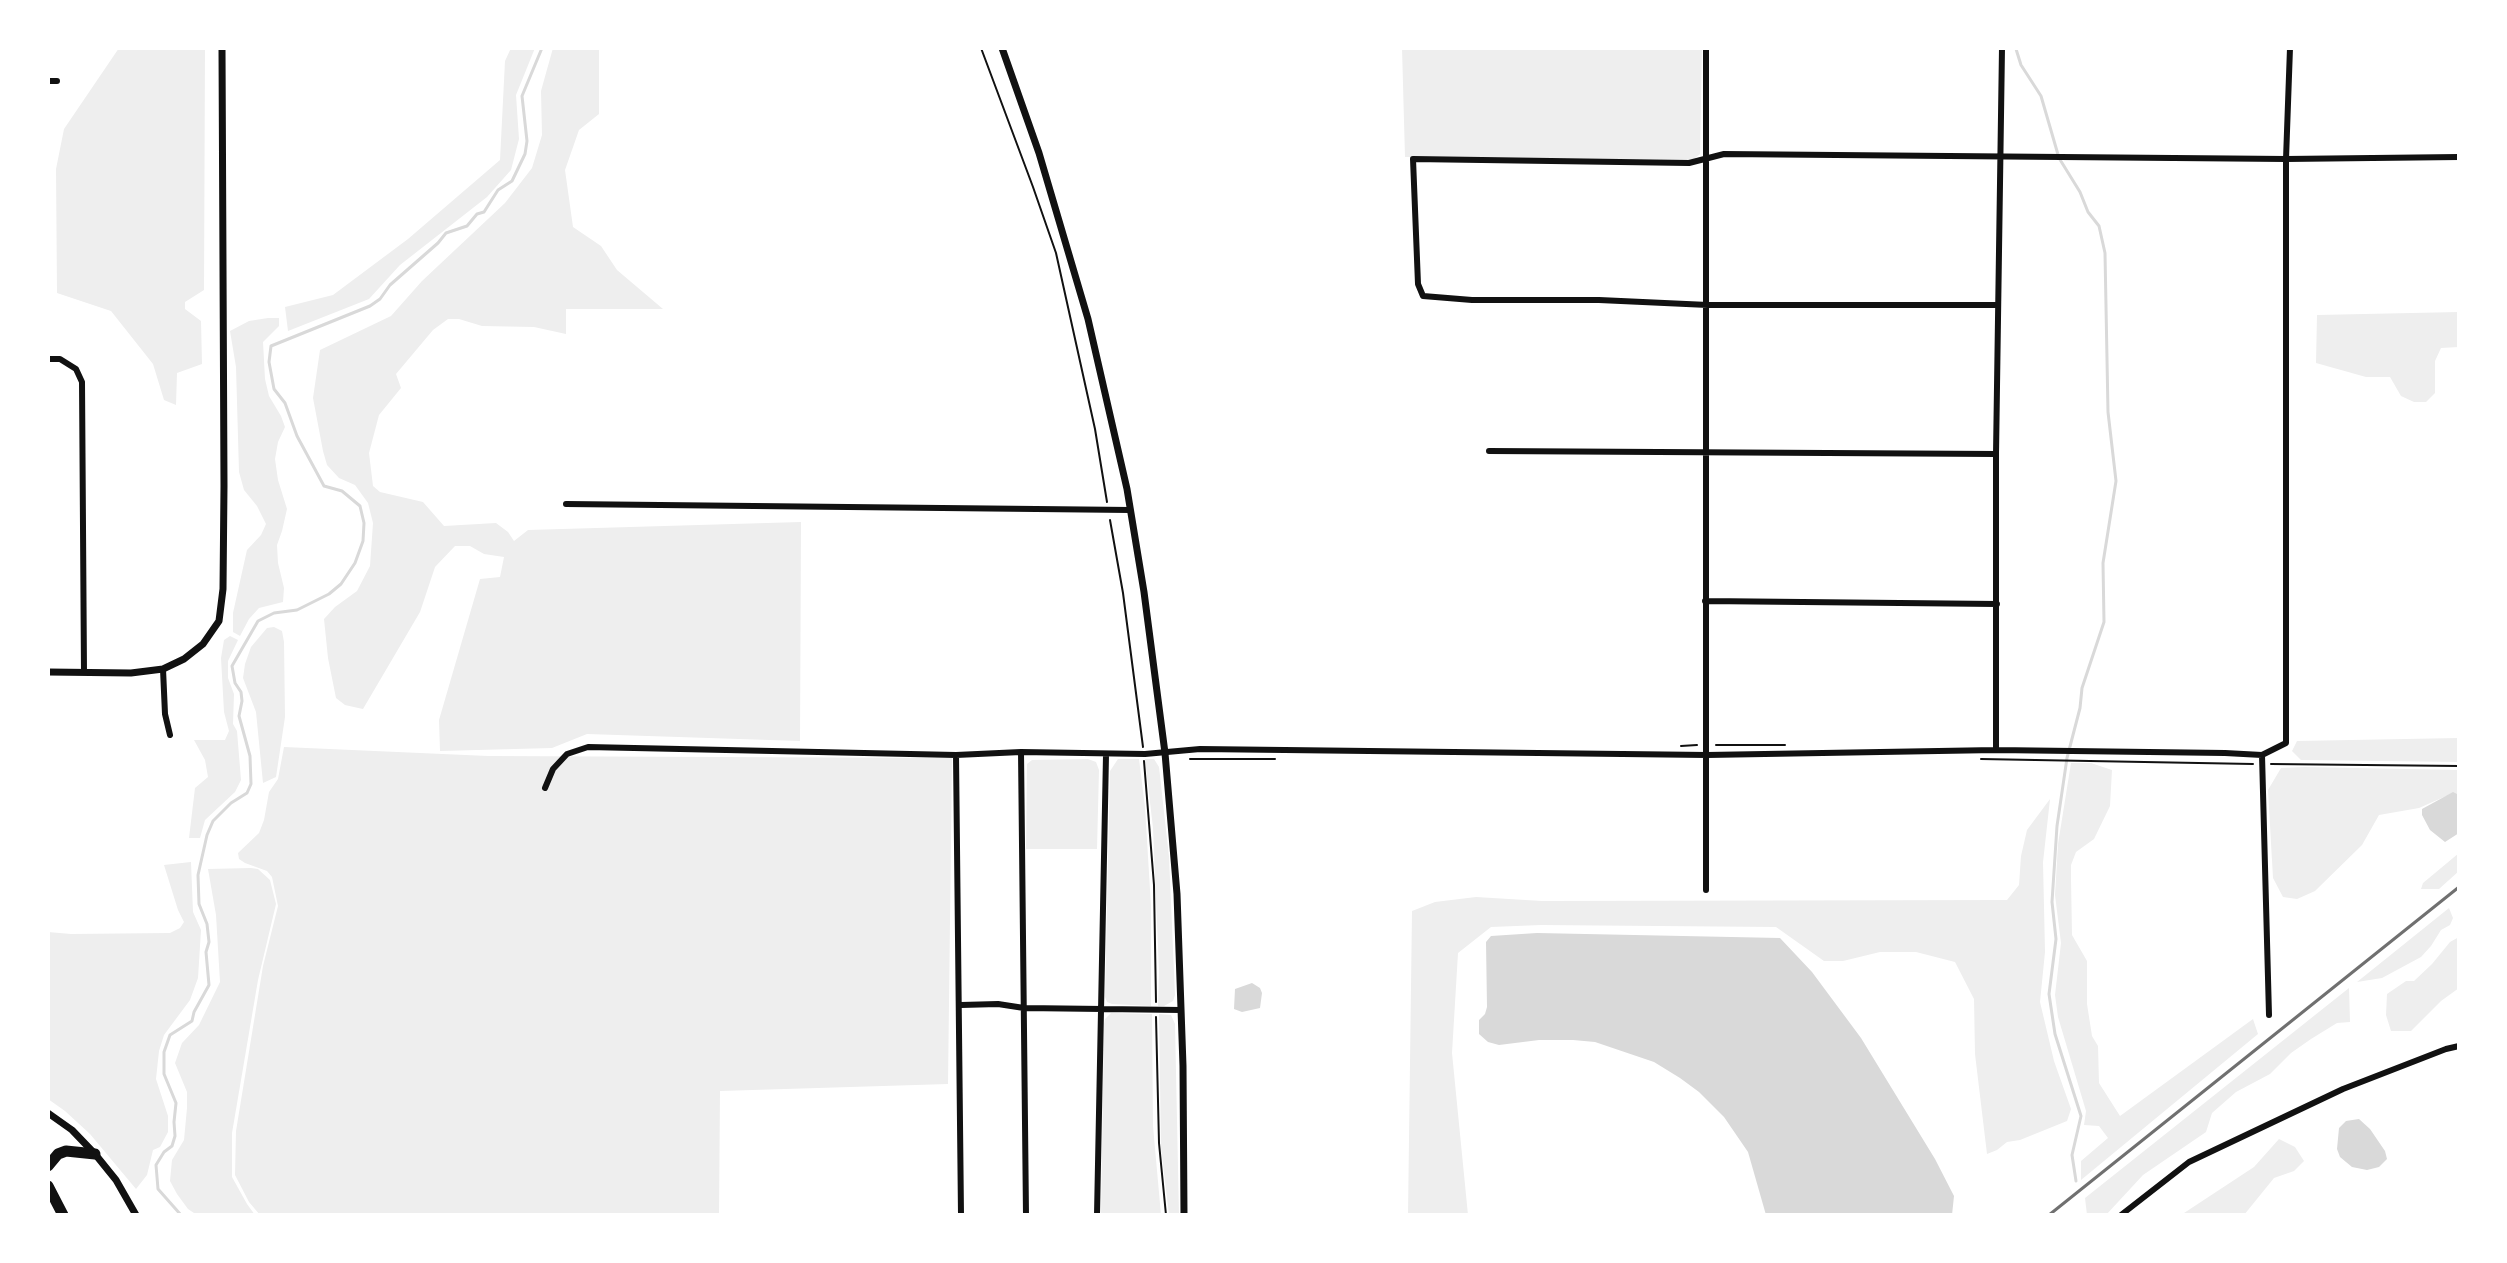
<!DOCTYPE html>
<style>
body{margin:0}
#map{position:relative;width:2507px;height:1263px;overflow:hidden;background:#fff;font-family:"DM Sans",sans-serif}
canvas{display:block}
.frame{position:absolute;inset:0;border:50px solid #fff;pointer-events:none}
</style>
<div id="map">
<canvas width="2507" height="1263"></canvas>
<div class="frame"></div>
</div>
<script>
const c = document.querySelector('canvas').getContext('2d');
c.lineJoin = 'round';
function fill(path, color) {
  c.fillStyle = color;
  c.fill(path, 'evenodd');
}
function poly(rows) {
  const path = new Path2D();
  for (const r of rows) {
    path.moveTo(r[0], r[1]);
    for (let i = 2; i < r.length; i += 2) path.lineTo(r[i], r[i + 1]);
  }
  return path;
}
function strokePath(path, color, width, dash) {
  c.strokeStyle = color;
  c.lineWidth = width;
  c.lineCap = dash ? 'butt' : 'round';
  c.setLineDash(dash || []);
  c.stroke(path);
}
const green = poly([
 [119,48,205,48,204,290,185,302,185,309,201,321,202,364,177,373,176,405,164,400,153,364,111,311,57,293,56,169,64,129],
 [511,48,535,48,516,95,519,139,511,170,487,197,400,265,369,299,288,331,285,307,333,295,408,239,500,160,505,61],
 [553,48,599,48,599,114,579,130,565,170,573,227,601,246,617,270,663,309,566,309,566,334,534,327,482,326,459,319,448,319,433,330,396,374,401,388,379,415,369,453,373,486,380,492,423,502,444,526,496,523,508,532,514,541,528,530,801,522,800,741,587,734,552,748,440,751,439,720,480,579,500,577,504,557,484,554,470,546,455,546,435,567,420,612,363,709,345,705,336,698,328,658,324,619,335,607,357,591,370,566,373,523,368,503,355,485,339,478,327,465,323,451,313,398,320,350,391,316,422,281,505,203,532,168,542,135,541,91],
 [1402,48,1702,48,1700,154,1694,159,1687,160,1405,157],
 [2459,312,2459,347,2441,348,2435,361,2435,393,2426,402,2414,402,2401,396,2390,377,2366,377,2316,363,2317,315],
 [268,318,279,318,279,326,263,342,265,379,269,396,281,416,285,427,278,442,275,459,278,480,287,509,282,531,277,545,278,563,284,588,283,602,259,608,249,619,240,636,233,632,233,613,247,550,261,535,266,524,257,506,244,490,239,472,236,367,230,331,249,321],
 [274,627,282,631,284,642,285,717,276,777,263,783,256,712,243,678,245,664,251,647,267,628],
 [230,636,238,640,228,661,228,678,234,694,233,724,237,731,241,780,235,792,205,820,200,838,189,838,195,788,208,777,205,760,194,740,225,740,229,731,224,712,221,658,224,640],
 [2459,738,2459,762,2301,760,2292,751,2297,741],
 [284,747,488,756,952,758,948,1084,720,1091,719,1215,260,1215,249,1202,235,1175,236,1131,263,966,278,906,272,877,267,871,245,863,239,859,238,853,259,833,264,820,269,792,278,779],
 [1088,759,1096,762,1099,770,1097,849,1026,849,1027,764,1032,760],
 [1118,759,1139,759,1145,807,1151,906,1151,1006,1112,1004,1107,1002,1105,997,1110,771],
 [1145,759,1154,759,1159,767,1169,857,1175,995,1173,1001,1164,1006,1158,1006,1159,972,1153,828],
 [2071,763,2091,763,2112,770,2110,806,2094,839,2076,852,2071,865,2071,879,2072,935,2087,961,2087,1004,2092,1036,2098,1046,2099,1083,2120,1116,2253,1019,2258,1034,2081,1180,2081,1161,2108,1138,2099,1126,2084,1125,2086,1111,2058,1017,2055,995,2061,943,2055,895,2058,844],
 [2304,767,2459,770,2459,795,2453,793,2419,808,2379,815,2362,845,2315,891,2297,899,2283,897,2273,878,2268,790,2281,768],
 [2050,799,2043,862,2045,952,2040,1002,2054,1061,2071,1109,2067,1121,2020,1140,2007,1142,1997,1150,1987,1154,1975,1054,1974,999,1955,962,1916,952,1880,952,1843,961,1824,961,1776,927,1541,925,1491,927,1458,953,1452,1053,1468,1215,1408,1215,1412,911,1435,902,1476,897,1542,901,2007,900,2019,885,2021,856,2027,830],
 [2459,853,2459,871,2439,889,2421,889,2423,883],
 [191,862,193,912,201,930,198,978,190,1000,164,1035,159,1051,156,1079,168,1116,168,1132,160,1147,153,1150,147,1175,136,1189,90,1134,65,1111,48,1099,48,932,71,934,170,933,180,928,184,922,178,910,164,865],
 [251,868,258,869,270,880,276,904,258,980,232,1133,232,1177,247,1204,255,1215,197,1215,188,1209,177,1194,170,1181,172,1160,184,1140,187,1108,187,1092,175,1063,182,1043,199,1025,220,982,216,915,208,869],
 [2449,908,2453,918,2450,925,2441,930,2431,946,2421,957,2382,978,2357,982],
 [2459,937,2459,988,2441,1001,2411,1031,2391,1031,2386,1015,2387,994,2406,981,2414,981,2432,964,2450,942],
 [2349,988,2350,1022,2337,1023,2311,1039,2291,1053,2270,1074,2236,1092,2212,1113,2206,1132,2143,1175,2106,1215,2087,1215,2085,1198],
 [1111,1013,1152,1014,1153,1126,1161,1215,1101,1215,1104,1024,1105,1019],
 [1159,1014,1171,1015,1175,1024,1179,1215,1169,1215,1161,1148],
 [2279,1139,2295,1147,2304,1161,2294,1171,2274,1178,2244,1215,2181,1215,2254,1167]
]);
const water = poly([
 [2453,792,2459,795,2459,833,2445,842,2430,830,2422,815,2422,809],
 [1537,933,1780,938,1812,972,1861,1038,1935,1159,1954,1196,1952,1215,1766,1215,1748,1152,1724,1117,1699,1092,1680,1078,1654,1062,1595,1042,1573,1040,1539,1040,1499,1045,1488,1042,1479,1034,1479,1020,1485,1014,1487,1007,1486,942,1491,936],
 [1252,983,1260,988,1262,993,1260,1008,1242,1012,1234,1009,1235,989],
 [2359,1119,2370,1129,2385,1151,2387,1159,2379,1167,2367,1170,2352,1167,2340,1157,2337,1149,2339,1128,2346,1121]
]);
const stream = poly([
 [2016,49,2021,65,2041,96,2059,158,2080,192,2088,212,2099,226,2105,253,2108,412,2116,481,2103,563,2104,622,2082,688,2080,708,2067,758,2057,826,2052,902,2056,939,2049,994,2055,1034,2081,1116,2072,1155,2076,1181],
 [181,1215,158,1189,156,1165,164,1152,172,1146,175,1136,174,1122,176,1103,164,1074,164,1052,170,1035,192,1021,194,1012,209,985,206,952,209,942,207,924,199,904,198,875,207,835,213,821,231,803,247,793,251,784,250,756,239,716,242,701,241,692,235,683,232,666,258,621,274,613,297,610,329,594,341,584,355,563,363,541,364,523,360,506,342,491,324,486,297,436,285,403,274,389,269,362,271,346,370,306,380,299,390,285,438,243,446,233,467,226,477,214,484,212,498,190,512,181,525,154,527,141,522,96,542,48]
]);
const path = poly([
 [981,48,1033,187,1056,253,1095,429,1107,502],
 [1110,520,1123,593,1143,747],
 [1716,745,1785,745],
 [1681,746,1697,745],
 [1190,759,1275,759],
 [1981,759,2253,764],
 [1144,761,1154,885,1156,1002],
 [2271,764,2459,766],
 [1156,1017,1159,1143,1166,1215]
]);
const minor = poly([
 [48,81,57,81],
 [1998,305,1708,305,1599,300,1472,300,1423,296,1418,284,1413,159,1689,163,1724,154,2286,159,2459,157],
 [48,359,60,359,76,369,82,382,84,672],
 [1489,451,1996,454],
 [566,504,1130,510],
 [1705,601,1997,604],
 [163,669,165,714,170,735],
 [1996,750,1996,454,2002,48],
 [1021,752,1026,1215],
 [956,755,961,1215],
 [2262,755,2269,1015],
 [545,788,553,769,567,754,588,747,956,755,1021,752,1145,754,1200,749,1707,755,1996,750,2225,753,2262,755,2286,743,2286,159,2290,48],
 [1706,890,1706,48],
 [961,1005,998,1004,1024,1008,1181,1010],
 [1097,1215,1106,755],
 [2121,1215,2189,1162,2343,1089,2446,1049,2459,1046]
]);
const tertiary = poly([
 [1002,48,1039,153,1088,319,1127,489,1144,592,1165,753,1177,894,1183,1066,1184,1215],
 [48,672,131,673,163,669,184,659,203,644,219,621,223,589,224,486,222,48],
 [48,1113,72,1130,95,1154,116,1180,136,1215]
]);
const motorway = poly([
 [48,1166,58,1154,66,1151,95,1154],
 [48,1186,63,1215]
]);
const rail = poly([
 [2049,1215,2459,887]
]);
fill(green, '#eee');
fill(water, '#d9d9d9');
strokePath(stream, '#d9d9d9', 3);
strokePath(path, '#111', 2);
strokePath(minor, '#111', 6);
strokePath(tertiary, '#111', 7);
strokePath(motorway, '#111', 11);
strokePath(rail, '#707070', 3);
</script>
